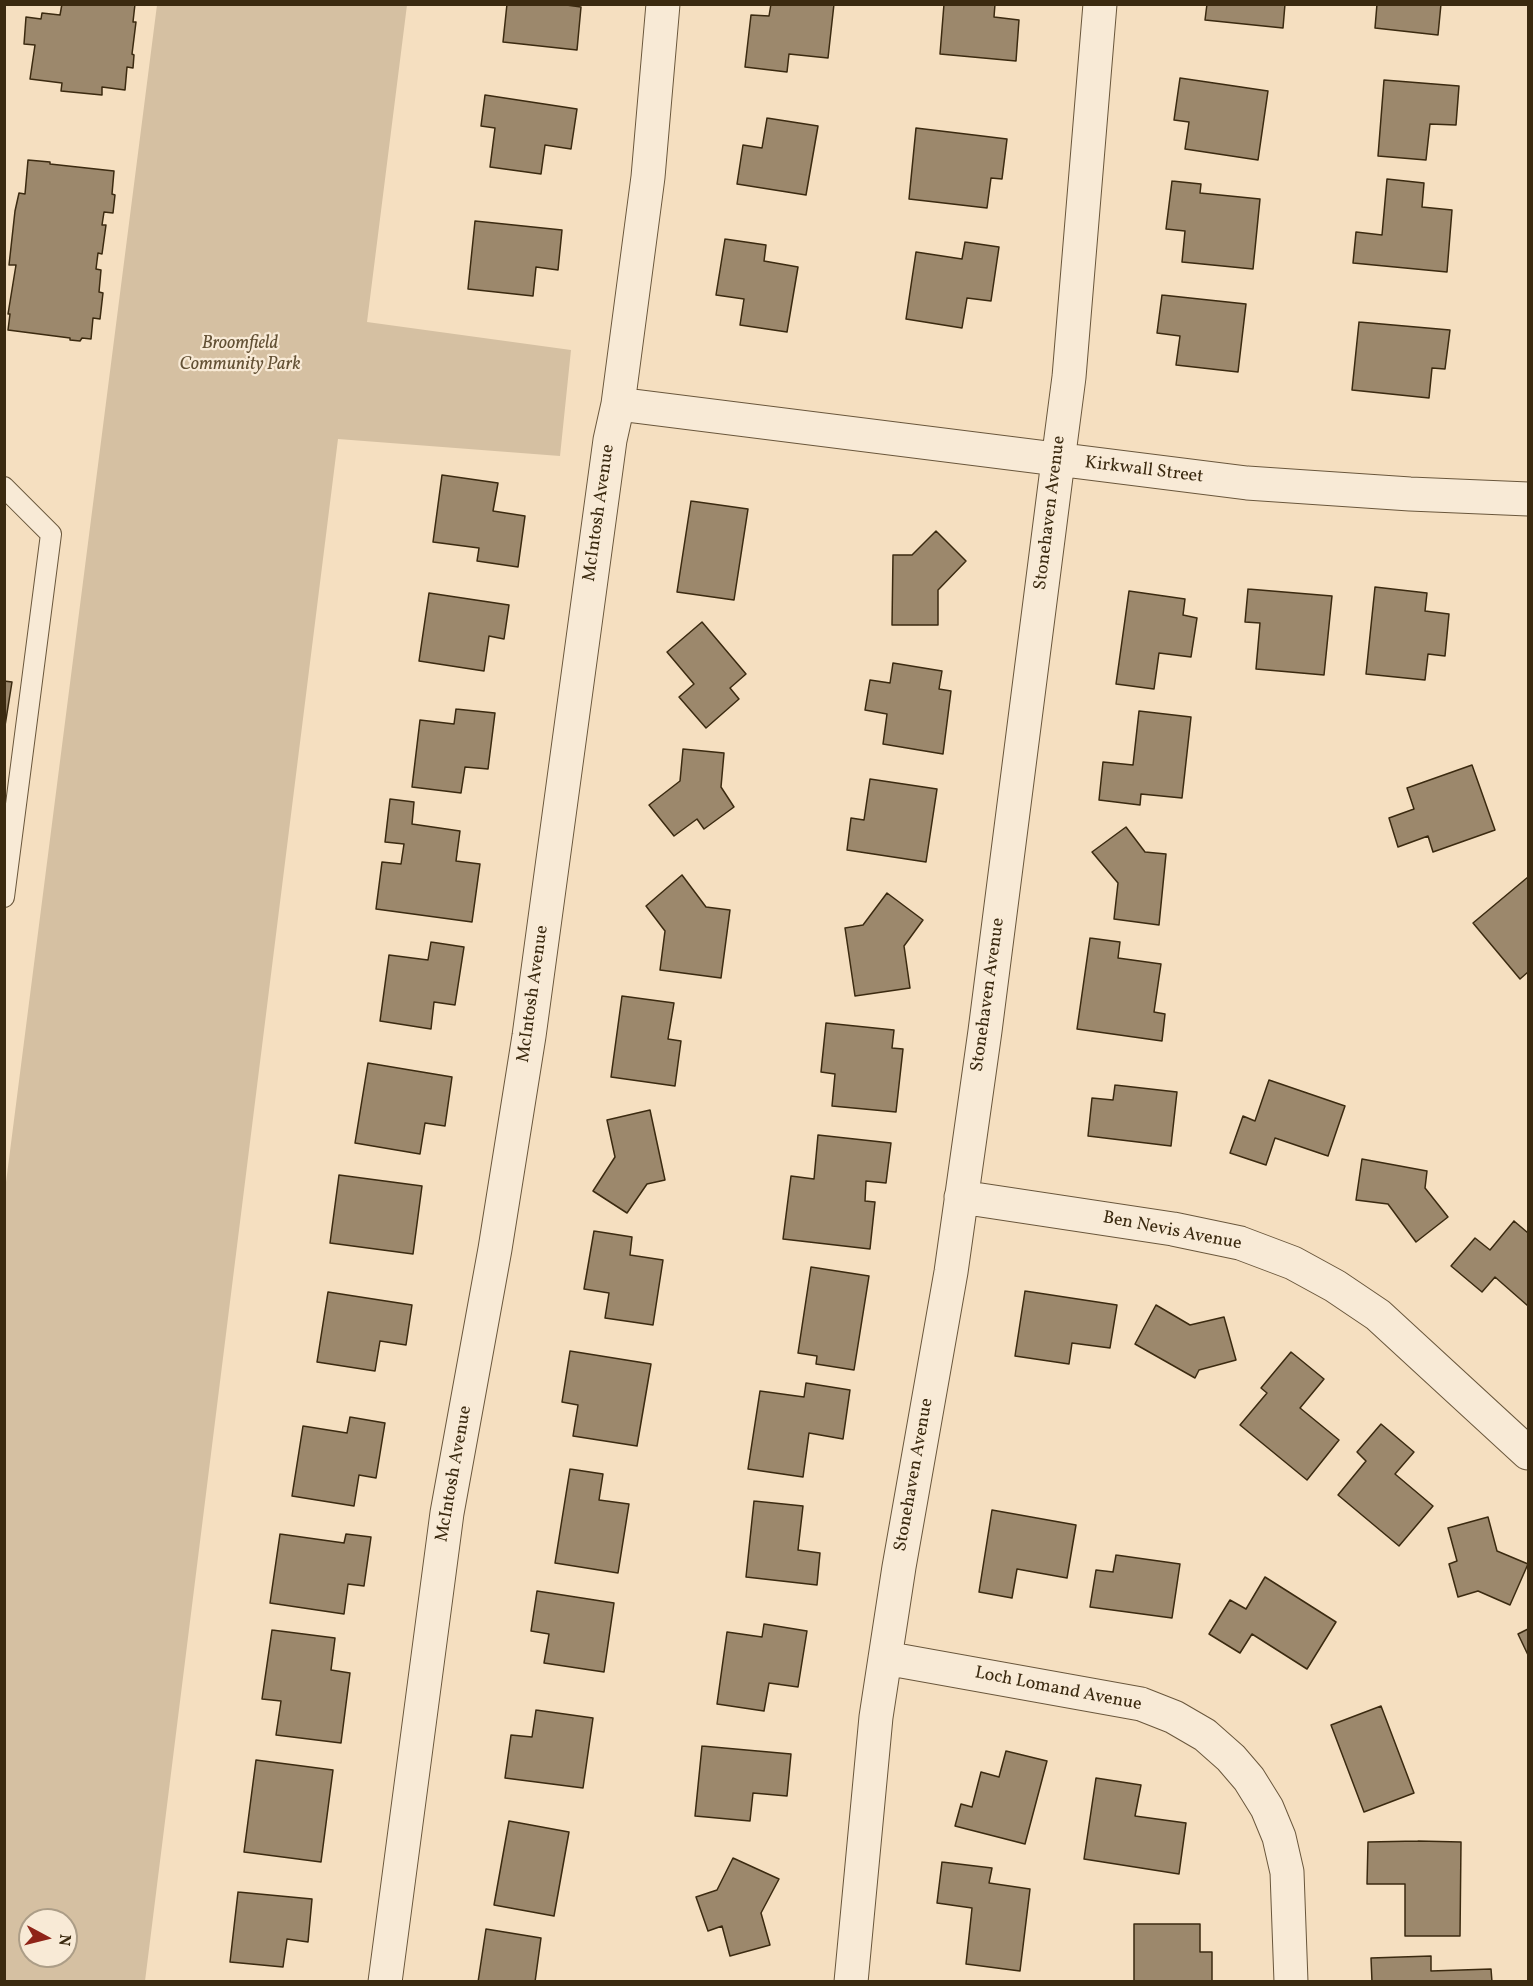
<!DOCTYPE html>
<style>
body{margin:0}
#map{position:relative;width:1533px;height:1986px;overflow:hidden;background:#f5dfc0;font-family:Vollkorn,serif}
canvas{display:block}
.frame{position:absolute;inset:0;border:6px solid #3b2a10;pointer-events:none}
.north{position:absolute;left:18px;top:1908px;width:60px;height:60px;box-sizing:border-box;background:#f8ead6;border:2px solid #ac9d87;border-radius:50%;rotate:97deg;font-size:16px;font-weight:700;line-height:24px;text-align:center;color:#3b2a10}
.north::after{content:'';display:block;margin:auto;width:21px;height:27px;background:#8f2418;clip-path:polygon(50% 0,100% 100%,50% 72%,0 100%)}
</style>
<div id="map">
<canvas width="1533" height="1986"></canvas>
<div class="frame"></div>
<div class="north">N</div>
</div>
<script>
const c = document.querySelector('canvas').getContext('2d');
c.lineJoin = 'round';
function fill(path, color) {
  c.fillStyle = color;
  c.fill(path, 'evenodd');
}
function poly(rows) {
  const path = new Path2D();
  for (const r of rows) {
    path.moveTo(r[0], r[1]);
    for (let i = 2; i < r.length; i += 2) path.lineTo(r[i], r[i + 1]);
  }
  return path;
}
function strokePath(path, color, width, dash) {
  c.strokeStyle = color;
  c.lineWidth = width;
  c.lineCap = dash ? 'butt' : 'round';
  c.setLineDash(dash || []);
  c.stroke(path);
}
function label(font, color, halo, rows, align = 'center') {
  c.font = font + ' Vollkorn,serif';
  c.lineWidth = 4.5;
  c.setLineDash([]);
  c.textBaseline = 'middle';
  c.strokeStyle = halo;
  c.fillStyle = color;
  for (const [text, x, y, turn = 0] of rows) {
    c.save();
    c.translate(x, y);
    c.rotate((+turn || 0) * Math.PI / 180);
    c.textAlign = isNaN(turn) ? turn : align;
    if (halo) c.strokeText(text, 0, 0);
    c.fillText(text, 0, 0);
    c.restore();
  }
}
const green = poly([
 [157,5,407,5,367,322,571,350,560,456,338,439,145,1981,5,1981,5,1190],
 [30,1920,66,1920,66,1956,30,1956]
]);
const building = poly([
 [62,4,135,4,133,22,136,22,132,54,134,55,133,68,127,67,125,90,102,87,102,95,61,91,62,83,30,79,35,45,24,44,26,17,41,19,42,13,60,15,62,4],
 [507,4,559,4,581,7,577,50,503,42,507,4],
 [771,4,834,4,828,58,789,54,787,72,745,67,751,15,769,16,771,4],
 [944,4,995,4,994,17,1019,20,1016,61,940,54,944,4],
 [1207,4,1285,4,1283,28,1205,20,1207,4],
 [1377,4,1441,4,1438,35,1375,28,1377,4],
 [1180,78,1268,91,1258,160,1185,149,1189,122,1174,120,1180,78],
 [1384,80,1459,86,1456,125,1430,124,1426,160,1378,156,1384,80],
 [485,95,577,109,571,149,545,145,541,174,490,167,495,128,481,126,485,95],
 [767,118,818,126,806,195,737,184,743,145,762,148,767,118],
 [916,128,1007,139,1002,179,991,178,987,208,909,199,916,128],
 [28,160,50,162,50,164,114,171,112,194,115,195,113,213,104,212,102,225,106,225,102,254,98,253,96,269,101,270,99,292,103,293,100,319,93,318,91,339,82,338,80,341,70,340,70,338,8,330,10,314,8,314,16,265,9,265,15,211,19,193,25,194,28,160],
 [1387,179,1424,183,1422,207,1452,210,1447,272,1353,263,1356,232,1382,235,1387,179],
 [1172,181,1201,184,1200,193,1260,199,1253,269,1182,262,1185,231,1166,229,1172,181],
 [475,221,562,230,558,270,536,267,533,296,468,289,475,221],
 [725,239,766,245,764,261,798,267,787,332,740,325,744,299,716,295,725,239],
 [965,242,999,247,991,301,967,298,962,328,906,319,916,252,962,259,965,242],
 [1162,295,1246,304,1238,372,1176,365,1180,336,1157,333,1162,295],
 [1359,322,1450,330,1445,369,1432,368,1429,398,1352,390,1359,322],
 [442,475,498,483,493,511,525,516,518,567,477,561,479,548,433,542,442,475],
 [691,501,748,509,734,600,677,592,691,501],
 [936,531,966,561,938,590,938,625,892,625,893,555,912,555,936,531],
 [1375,587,1427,593,1425,611,1449,614,1445,656,1428,654,1425,680,1366,674,1375,587],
 [1248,589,1332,596,1324,675,1256,669,1260,623,1245,622,1248,589],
 [1129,591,1185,599,1183,615,1197,618,1191,657,1159,653,1154,689,1116,684,1129,591],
 [429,593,509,605,504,639,489,636,484,671,419,661,429,593],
 [702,622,746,674,730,688,739,699,706,728,679,697,694,684,667,652,702,622],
 [893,663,942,671,939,689,951,691,943,754,883,744,887,714,865,710,870,680,890,683,893,663],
 [4,681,12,682,4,732,4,681],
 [456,709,495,713,488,769,465,767,461,793,412,787,420,720,454,724,456,709],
 [1139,711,1191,717,1182,798,1141,794,1140,805,1099,800,1103,762,1133,765,1139,711],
 [683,749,724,753,721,787,734,807,704,829,697,819,674,836,649,805,680,781,683,749],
 [1472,765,1495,830,1433,852,1428,836,1398,847,1389,818,1414,809,1407,788,1472,765],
 [870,779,937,789,926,862,847,850,851,818,864,820,870,779],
 [390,799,414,802,412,824,460,831,456,861,480,864,472,922,376,909,382,862,401,864,404,844,385,842,390,799],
 [1126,827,1145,852,1166,854,1159,925,1114,919,1118,883,1092,852,1126,827],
 [682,875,706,907,730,910,721,978,660,970,665,931,646,906,682,875],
 [1528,877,1528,972,1520,979,1473,923,1528,877],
 [887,893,923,920,904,946,910,988,855,996,845,928,863,925,887,893],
 [1090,938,1120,942,1118,958,1161,964,1154,1012,1165,1014,1162,1041,1077,1029,1090,938],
 [431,942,464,947,455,1005,434,1002,431,1029,380,1021,389,955,428,960,431,942],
 [622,996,674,1003,668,1039,681,1041,675,1086,611,1077,622,996],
 [826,1023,894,1030,892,1048,903,1049,896,1112,832,1106,835,1074,821,1072,826,1023],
 [368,1063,452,1077,445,1126,425,1123,420,1154,355,1143,368,1063],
 [1269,1080,1345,1106,1328,1156,1275,1138,1266,1165,1230,1153,1243,1116,1255,1121,1269,1080],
 [1115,1085,1177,1092,1171,1146,1088,1136,1092,1098,1113,1100,1115,1085],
 [650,1110,665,1180,647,1184,627,1213,593,1191,615,1157,607,1120,650,1110],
 [818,1135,891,1143,886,1183,866,1181,865,1201,875,1202,870,1249,783,1239,791,1176,814,1179,818,1135],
 [1362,1159,1427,1171,1425,1188,1448,1217,1416,1242,1388,1204,1356,1200,1362,1159],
 [339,1175,422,1186,413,1254,330,1243,339,1175],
 [1514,1221,1528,1233,1528,1306,1495,1277,1482,1292,1451,1266,1475,1238,1490,1250,1514,1221],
 [594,1231,632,1237,630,1255,663,1260,653,1325,605,1318,609,1293,584,1289,594,1231],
 [811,1267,869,1276,854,1370,816,1364,817,1356,798,1353,811,1267],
 [1025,1291,1117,1305,1110,1348,1072,1343,1069,1364,1015,1356,1025,1291],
 [328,1292,412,1305,406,1345,380,1341,375,1371,317,1362,328,1292],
 [1156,1305,1190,1325,1224,1317,1236,1360,1199,1370,1195,1378,1135,1344,1156,1305],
 [570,1351,651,1364,637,1446,573,1436,578,1405,562,1402,570,1351],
 [1291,1352,1324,1379,1300,1408,1339,1440,1307,1480,1240,1425,1267,1393,1261,1388,1291,1352],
 [806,1383,850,1390,843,1439,809,1433,803,1477,748,1469,760,1391,804,1397,806,1383],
 [350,1417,385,1423,376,1478,359,1475,354,1506,292,1496,303,1426,347,1433,350,1417],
 [1381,1424,1414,1452,1395,1474,1433,1506,1399,1546,1338,1495,1366,1461,1357,1452,1381,1424],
 [570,1469,603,1474,599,1500,629,1504,618,1573,555,1563,570,1469],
 [754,1501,803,1506,798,1550,820,1553,817,1585,746,1577,754,1501],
 [992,1510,1076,1525,1067,1578,1017,1569,1012,1598,979,1592,992,1510],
 [1488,1517,1497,1551,1528,1564,1510,1605,1478,1591,1458,1597,1449,1564,1457,1561,1448,1528,1488,1517],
 [280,1534,344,1543,346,1534,371,1537,364,1586,348,1584,344,1614,270,1603,280,1534],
 [1116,1555,1180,1564,1172,1618,1090,1607,1096,1570,1113,1572,1116,1555],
 [1265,1577,1336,1622,1307,1669,1252,1634,1240,1653,1209,1634,1230,1600,1246,1609,1265,1577],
 [537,1591,614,1603,604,1672,544,1663,549,1634,531,1631,537,1591],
 [764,1624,807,1631,798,1687,769,1683,764,1711,717,1704,727,1632,762,1637,764,1624],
 [1528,1629,1528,1655,1518,1634,1528,1629],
 [272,1630,335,1638,331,1670,350,1673,341,1743,276,1735,281,1701,262,1699,272,1630],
 [1381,1706,1414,1793,1364,1812,1331,1725,1381,1706],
 [536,1710,593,1718,583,1788,505,1778,511,1735,532,1737,536,1710],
 [702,1746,791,1754,787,1796,753,1793,750,1821,695,1816,702,1746],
 [1006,1751,1047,1761,1025,1844,955,1826,961,1804,972,1807,981,1772,999,1777,1006,1751],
 [256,1760,333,1770,321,1862,244,1852,256,1760],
 [1096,1778,1141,1785,1135,1816,1186,1823,1179,1874,1084,1859,1096,1778],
 [509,1821,569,1832,554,1916,494,1905,509,1821],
 [1418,1841,1461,1842,1460,1936,1405,1936,1405,1884,1367,1884,1368,1842,1418,1841],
 [733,1858,779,1879,761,1913,770,1945,730,1956,722,1926,708,1931,696,1897,717,1890,733,1858],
 [942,1862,992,1868,989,1883,1030,1889,1020,1971,966,1964,972,1908,937,1903,942,1862],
 [238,1892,312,1899,308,1942,287,1939,283,1967,230,1962,238,1892],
 [1134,1924,1200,1924,1200,1952,1212,1952,1212,1982,1134,1982,1134,1924],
 [486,1929,541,1938,535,1982,478,1982,486,1929],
 [1431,1956,1431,1971,1491,1969,1492,1982,1372,1982,1371,1958,1431,1956]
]);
const lane = poly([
 [4,487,51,534,4,897]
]);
const street = poly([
 [618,404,1247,483,1410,494,1528,499],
 [961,1197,1173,1229,1240,1243,1293,1263,1335,1286,1378,1315,1528,1453],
 [885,1658,1141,1704,1174,1717,1205,1735,1231,1758,1249,1779,1267,1808,1279,1837,1287,1872,1291,1982],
 [385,1982,447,1513,495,1249,529,1036,610,440,618,404,648,177,663,4],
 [851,1982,876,1717,899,1567,951,1272,985,1031,1058,461,1069,377,1100,4]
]);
const parkNames = [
 ["Broomfield",240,345],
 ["Community Park",240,366]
];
const streetNames = [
 ["Kirkwall Street",1144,471,7],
 ["McIntosh Avenue",600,513,-82],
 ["Stonehaven Avenue",1051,513,-83],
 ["McIntosh Avenue",534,994,-82],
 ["Stonehaven Avenue",989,995,-82],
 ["Ben Nevis Avenue",1172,1232,11],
 ["McIntosh Avenue",455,1474,-80],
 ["Stonehaven Avenue",915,1475,-80],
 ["Loch Lomand Avenue",1058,1690,11]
];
fill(green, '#d5c0a2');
fill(building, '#9c886c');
strokePath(building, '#3b2a10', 1.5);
strokePath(lane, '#6a573c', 22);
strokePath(street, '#6a573c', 35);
strokePath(lane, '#f8ead6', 20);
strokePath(street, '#f8ead6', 33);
label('italic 18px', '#625034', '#f8ead6', parkNames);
label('18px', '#3b2a10', '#f8ead6', streetNames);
</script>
